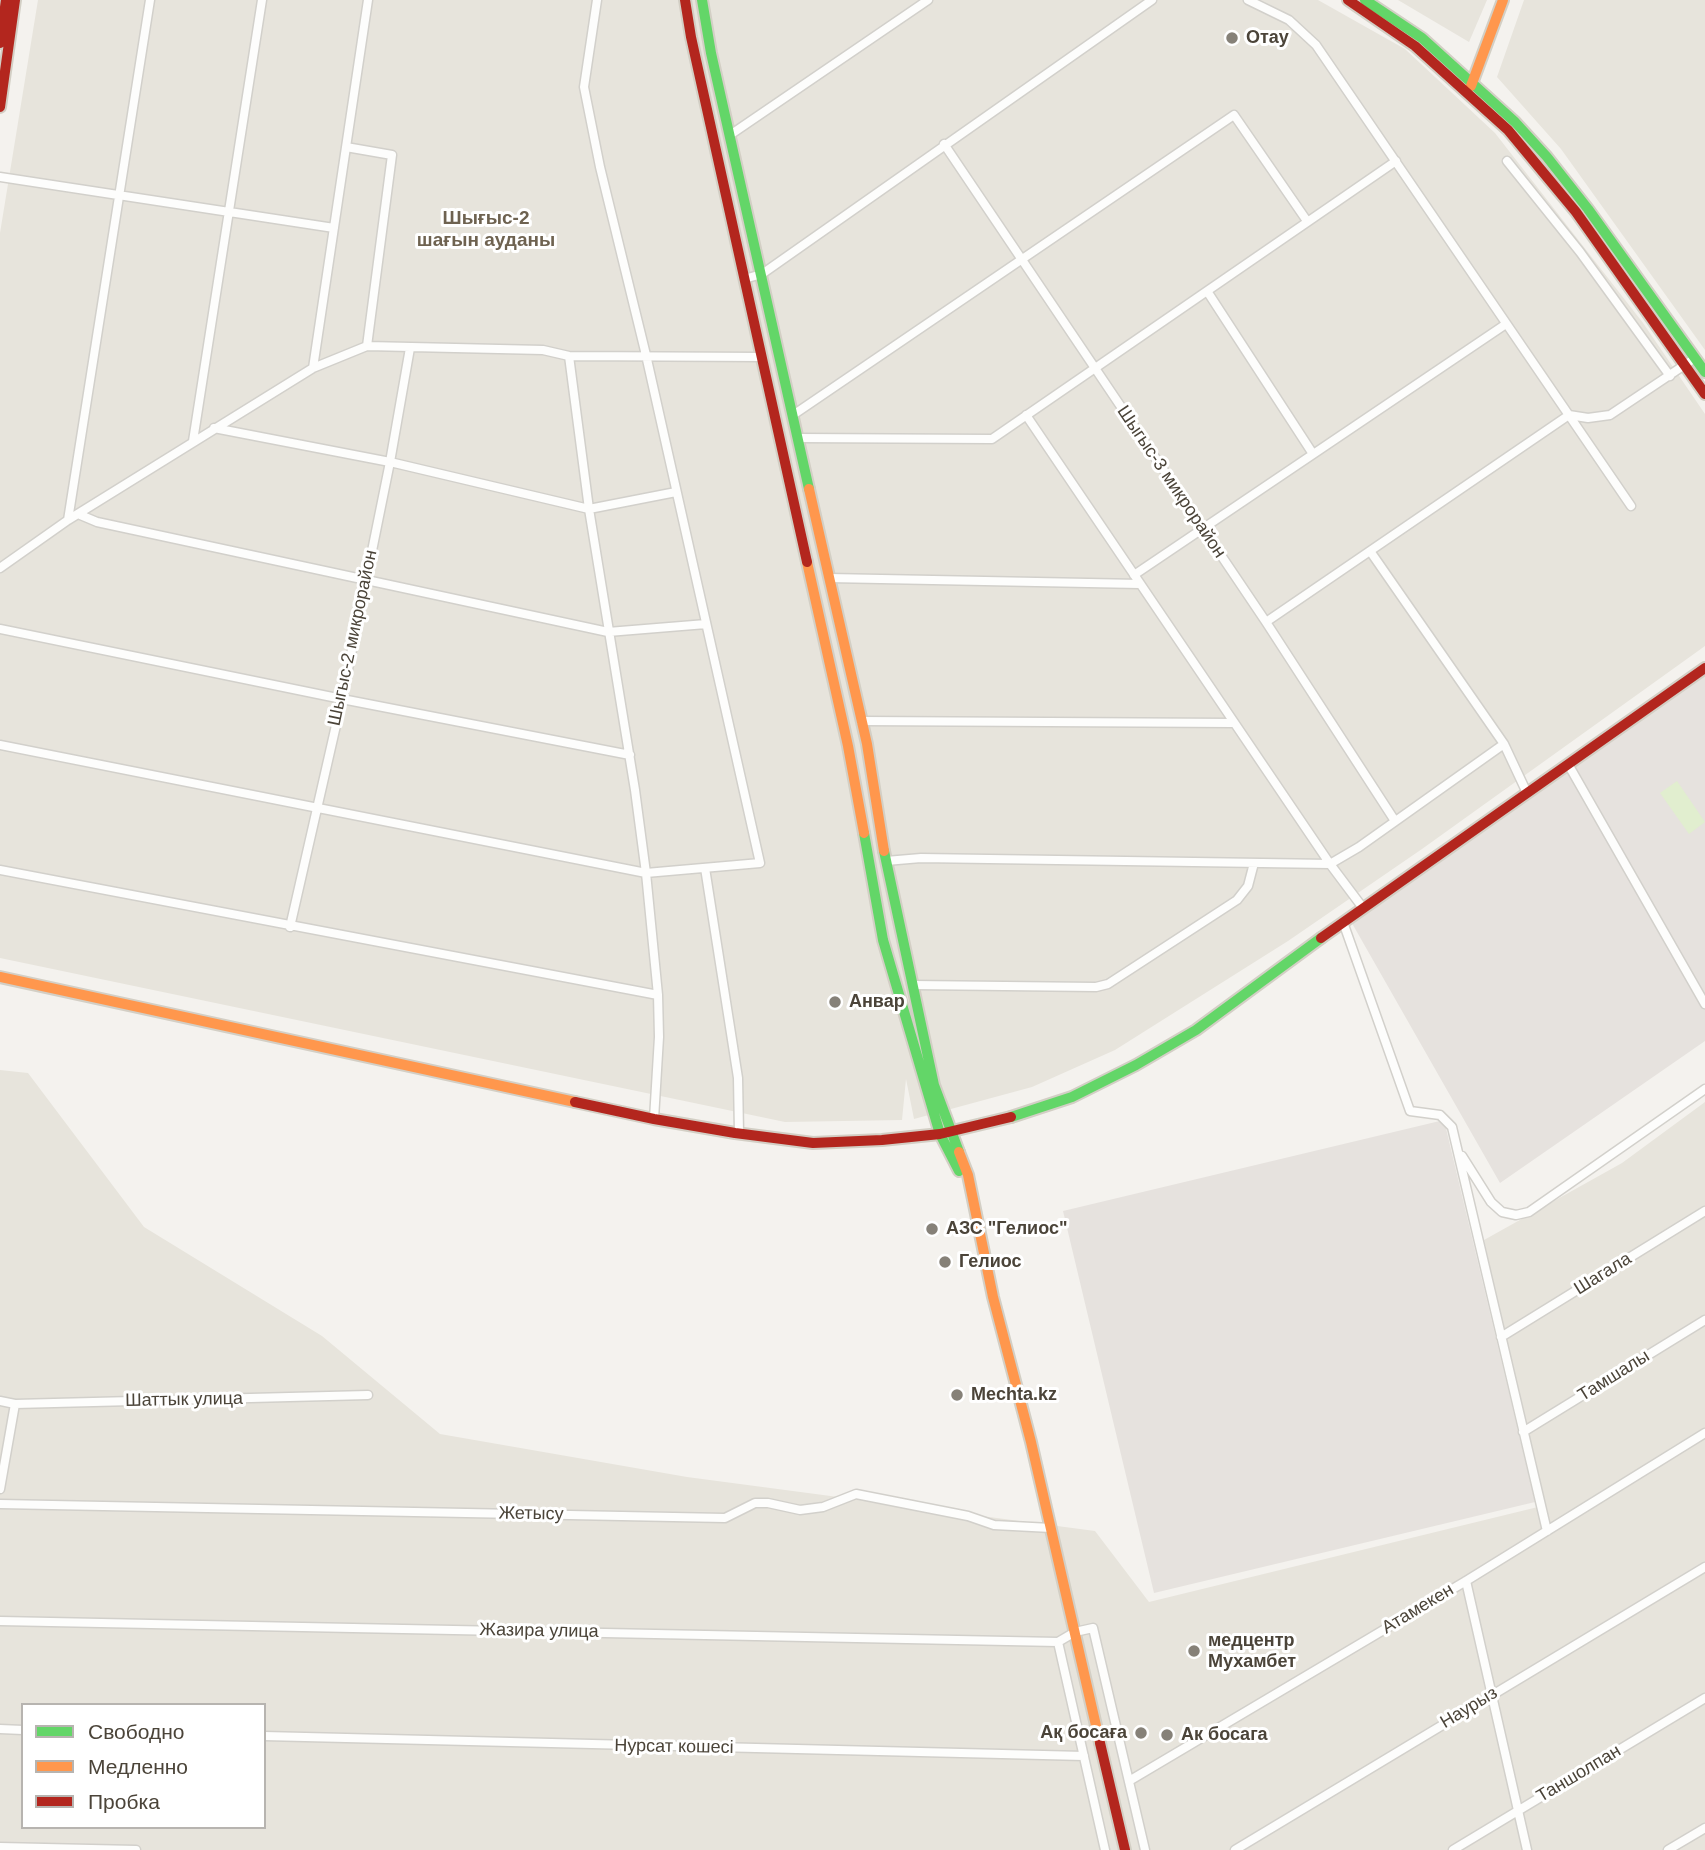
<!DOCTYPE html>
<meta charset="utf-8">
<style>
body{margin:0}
#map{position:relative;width:1705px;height:1850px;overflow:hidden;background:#f4f2ee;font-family:Arial,sans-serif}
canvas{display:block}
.legend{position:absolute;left:21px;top:1703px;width:245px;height:126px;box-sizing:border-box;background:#fff;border:2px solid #b7b4b0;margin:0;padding:9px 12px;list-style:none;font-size:21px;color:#4b4439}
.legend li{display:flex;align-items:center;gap:14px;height:35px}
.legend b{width:35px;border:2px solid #b7b4b0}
</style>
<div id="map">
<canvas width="1705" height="1850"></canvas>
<ul class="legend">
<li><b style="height:9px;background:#63d668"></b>Свободно</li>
<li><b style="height:9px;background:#ff974d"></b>Медленно</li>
<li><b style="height:9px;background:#b3261e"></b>Пробка</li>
</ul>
</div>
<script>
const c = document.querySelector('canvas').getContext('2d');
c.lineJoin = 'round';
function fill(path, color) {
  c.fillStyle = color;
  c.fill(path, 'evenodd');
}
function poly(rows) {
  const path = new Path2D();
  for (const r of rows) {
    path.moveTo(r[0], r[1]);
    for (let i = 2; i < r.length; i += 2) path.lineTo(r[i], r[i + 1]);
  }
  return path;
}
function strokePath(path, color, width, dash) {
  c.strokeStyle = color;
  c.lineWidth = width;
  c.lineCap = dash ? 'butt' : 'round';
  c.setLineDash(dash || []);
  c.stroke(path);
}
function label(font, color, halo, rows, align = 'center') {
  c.font = font + ' Arial,sans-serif';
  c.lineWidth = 6;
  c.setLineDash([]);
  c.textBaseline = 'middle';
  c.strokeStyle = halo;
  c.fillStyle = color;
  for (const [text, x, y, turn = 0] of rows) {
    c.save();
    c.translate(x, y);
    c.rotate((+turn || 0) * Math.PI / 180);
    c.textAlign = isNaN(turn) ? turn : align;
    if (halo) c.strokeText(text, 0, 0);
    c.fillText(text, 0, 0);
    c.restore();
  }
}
const residential = poly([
 [38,0,1318,0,1405,49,1495,133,1643,323,1705,414,1705,646,1422,849,1288,941,1115,1050,1032,1087,914,1119,906,1079,902,1120,785,1122,0,958,0,233],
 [1398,0,1487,0,1469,42],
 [1524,0,1705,0,1705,350,1561,149,1497,77],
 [0,1070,28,1073,144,1227,322,1336,440,1434,687,1477,1095,1531,1149,1602,1542,1506,1484,1240,1622,1163,1705,1102,1705,1850,0,1850],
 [23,1705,264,1705,264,1827,23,1827]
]);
const industrial = poly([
 [1705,669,1705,1041,1500,1183,1349,918],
 [1444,1120,1535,1502,1154,1593,1063,1211]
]);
const green = poly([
 [1677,781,1705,822,1689,834,1660,793]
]);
const street = poly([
 [1248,0,1289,20,1316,45,1631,506],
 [730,135,928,0],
 [944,144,1266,622,1395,821],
 [346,147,392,155,367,346],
 [1507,161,1580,252,1670,376],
 [0,177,334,228],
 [744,279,762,274,1152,0],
 [1207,291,1313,454],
 [569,356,589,509,635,790,646,873,658,995,659,1037,654,1119],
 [313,368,368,0],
 [793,415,1234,115,1307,221],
 [1026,415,1330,864,1363,908],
 [214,428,390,462,589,509,676,492],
 [798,438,992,439,1396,161],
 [193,441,262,0],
 [78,514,97,522,608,632,706,624],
 [68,520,150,0],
 [1370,551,1504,744,1527,793],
 [0,568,68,520,313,368,367,346,543,350,569,356,762,357],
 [1134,575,1506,324],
 [829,578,1140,584],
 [1266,622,1569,415,1588,418,1610,415,1695,358],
 [0,629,342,699,630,755],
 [861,721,1234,723],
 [0,745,646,873,760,863,646,355,600,167,584,87,597,0],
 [1568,764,1705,1004],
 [886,861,921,858,1330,864,1359,847,1504,744],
 [705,868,738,1078,739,1133],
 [0,870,658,995],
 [1343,922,1410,1111,1440,1115,1452,1127,1547,1531],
 [290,927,342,699,390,462,410,348],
 [913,985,1096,987,1108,984,1237,900,1248,886,1254,863],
 [1462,1156,1491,1202,1502,1212,1516,1215,1529,1212,1705,1089],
 [1501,1337,1705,1211],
 [0,1401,15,1404,368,1395],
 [1523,1432,1705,1320],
 [0,1489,15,1404],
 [0,1504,725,1518,755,1503,768,1503,800,1510,823,1507,856,1494,968,1516,994,1525,1051,1528],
 [1466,1581,1527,1850],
 [0,1621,1058,1642,1075,1632,1093,1628,1145,1850],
 [1058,1642,1105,1850],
 [0,1729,23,1730],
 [264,1736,1084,1756],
 [1129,1781,1466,1581,1705,1433],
 [0,1847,136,1850],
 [1235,1850,1705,1567],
 [1453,1850,1705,1698],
 [1668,1850,1705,1828]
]);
const fast = poly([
 [702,0,711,53,809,489],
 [1365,0,1422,38,1515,122,1547,157,1588,209,1705,372],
 [864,833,883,940,940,1134,959,1171],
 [884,851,934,1085,959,1152],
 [1011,1117,1072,1097,1136,1065,1196,1030,1321,938]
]);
const slow = poly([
 [1471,86,1503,0],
 [809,489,867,744,884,851],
 [807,562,848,746,864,833],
 [0,977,575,1102],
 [959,1152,968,1175,993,1297,1031,1442,1100,1743]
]);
const jam = poly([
 [685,0,691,37,807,562],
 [1348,0,1415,46,1508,130,1576,212,1705,394],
 [0,43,6,0],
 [0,107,15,0],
 [1321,938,1705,668],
 [575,1102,654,1119,735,1133,813,1143,882,1140,940,1134,1011,1117],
 [1100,1743,1125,1850]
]);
const markers = [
 [1232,38,7,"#868178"],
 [835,1002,7,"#868178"],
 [932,1229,7,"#868178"],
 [945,1262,7,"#868178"],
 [957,1395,7,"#868178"],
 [1194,1651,7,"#868178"],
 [1141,1733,7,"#868178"],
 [1167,1735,7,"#868178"]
];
const poiNames = [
 ["Отау",1246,38],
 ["Анвар",849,1002],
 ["АЗС \"Гелиос\"",946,1229],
 ["Гелиос",959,1262],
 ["Mechta.kz",971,1395],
 ["медцентр",1208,1641],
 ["Мухамбет",1208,1662],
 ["Ақ босаға",1127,1733,"right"],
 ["Ак босага",1181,1735]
];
const streetNames = [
 ["Шыгыс-3 микрорайон",1171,482,56],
 ["Шыгыс-2 микрорайон",353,638,-78],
 ["Шагала",1603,1274,-32],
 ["Тамшалы",1614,1376,-32],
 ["Шаттык улица",184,1400,-1],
 ["Жетысу",531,1514,1],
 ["Атамекен",1418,1609,-31],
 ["Жазира улица",539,1631,1],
 ["Наурыз",1469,1708,-31],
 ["Нурсат кошесi",674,1747,1],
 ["Таншолпан",1579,1774,-31]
];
const neighbourhoodNames = [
 ["Шығыс-2",486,219],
 ["шағын ауданы",486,241]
];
fill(residential, '#e7e4dc');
fill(industrial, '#e6e2de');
fill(green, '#e1eecf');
strokePath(street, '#d2d0cb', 11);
strokePath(fast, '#d3cfc5', 14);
strokePath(slow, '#d3cfc5', 14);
strokePath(jam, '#d3cfc5', 14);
strokePath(street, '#fdfdfc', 8);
strokePath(fast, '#63d668', 10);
strokePath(slow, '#ff974d', 10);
strokePath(jam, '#b3261e', 10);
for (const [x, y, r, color] of markers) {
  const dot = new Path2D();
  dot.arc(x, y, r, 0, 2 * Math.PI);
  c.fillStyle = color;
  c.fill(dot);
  strokePath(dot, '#fff', 2.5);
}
label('bold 18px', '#4b4439', '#fff', poiNames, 'left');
label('18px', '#4b4439', '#fff', streetNames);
label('bold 19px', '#6e6250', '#fff', neighbourhoodNames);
</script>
